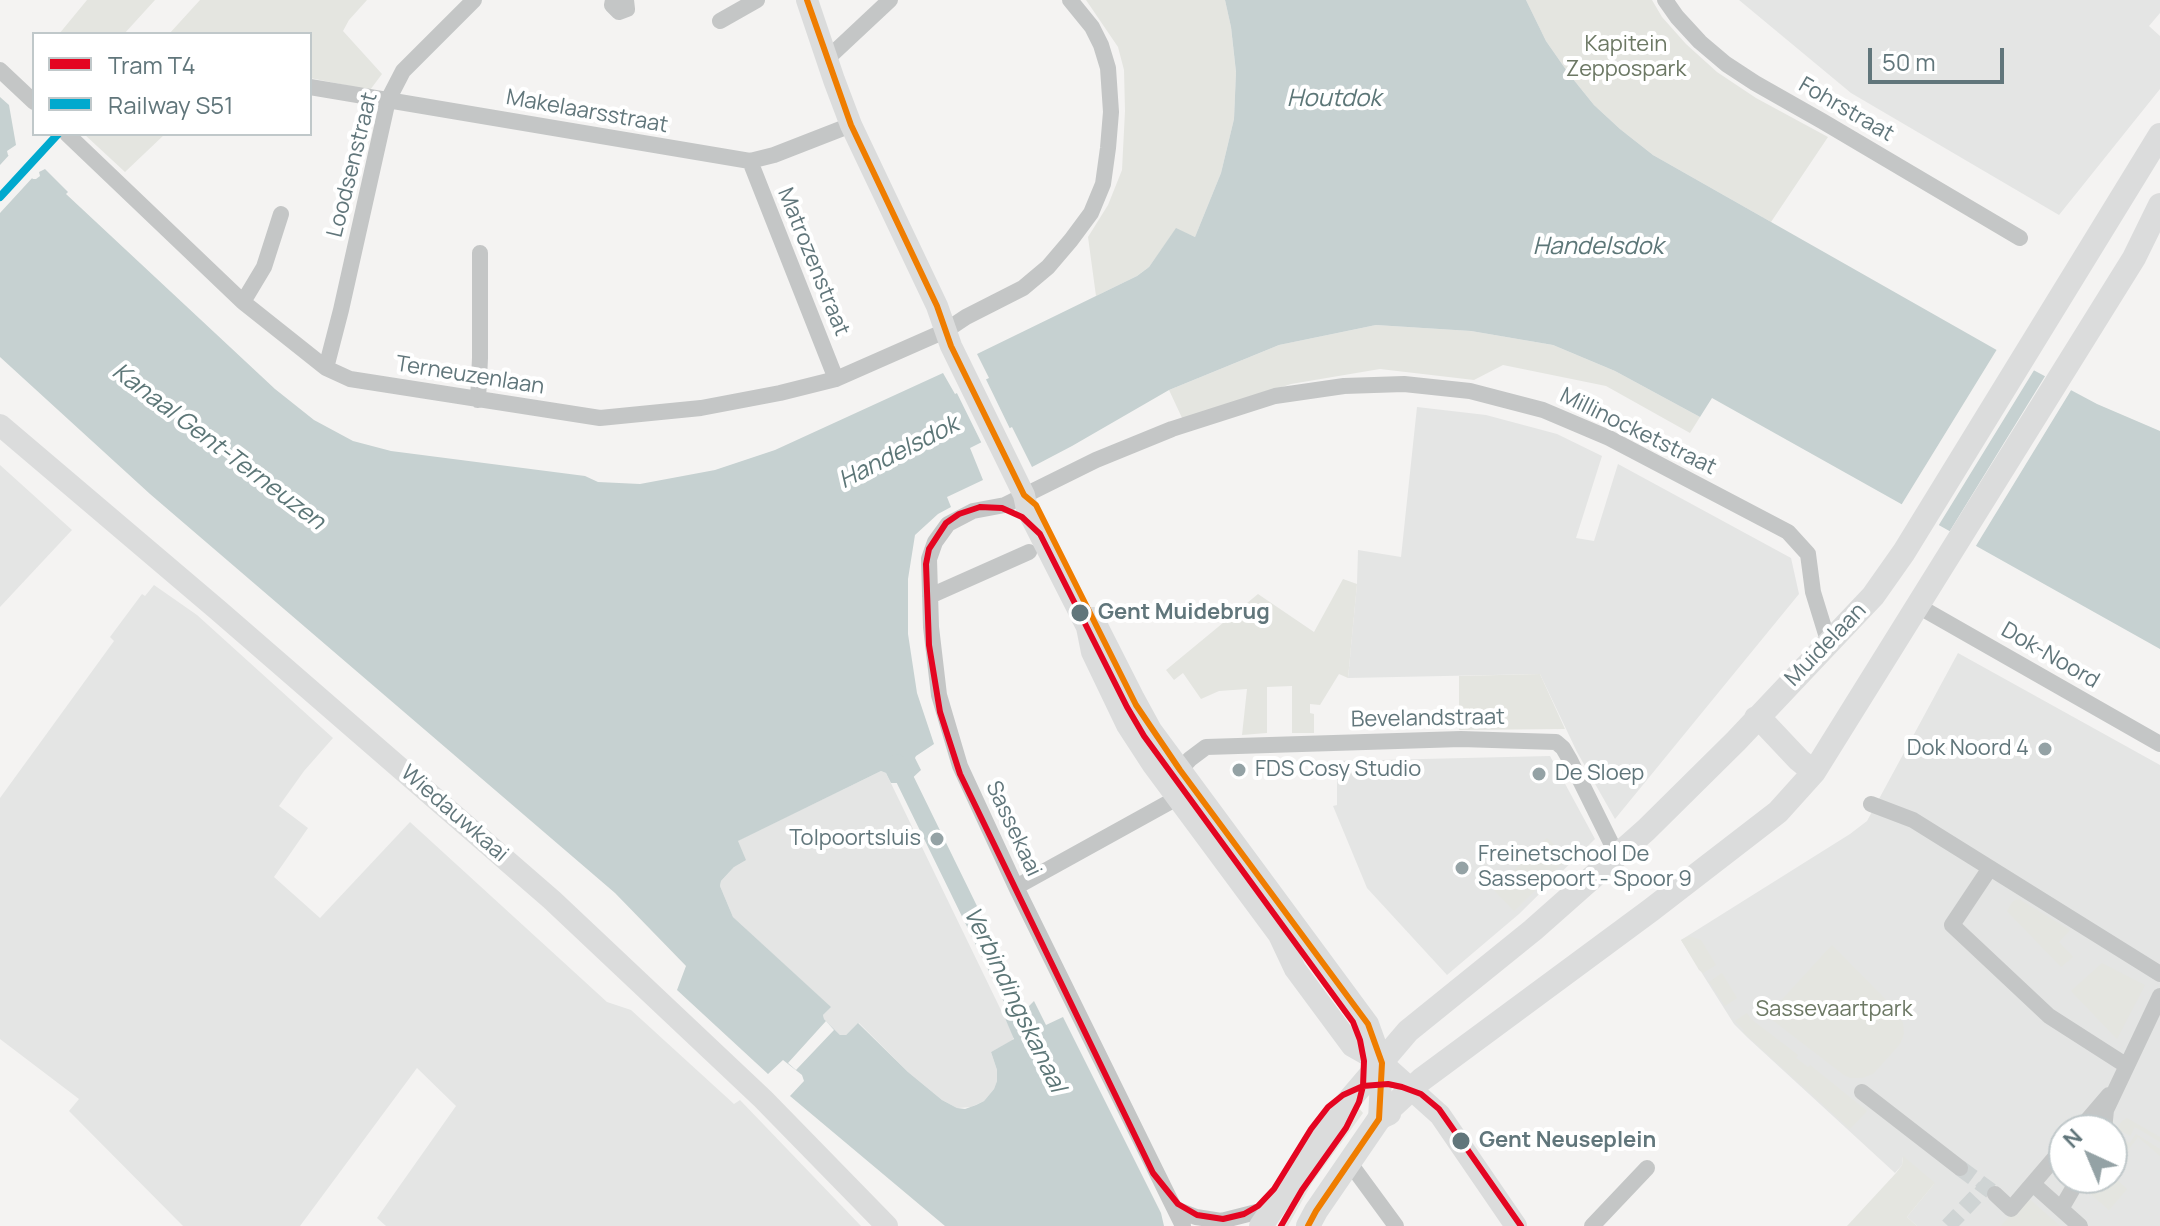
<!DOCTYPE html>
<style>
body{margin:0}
#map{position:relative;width:2160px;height:1226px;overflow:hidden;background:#f4f3f2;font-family:Manrope,sans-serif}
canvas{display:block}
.legend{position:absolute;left:32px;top:32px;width:280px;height:104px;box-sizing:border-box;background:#fff;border:2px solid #c0c8ca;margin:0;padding:10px 14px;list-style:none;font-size:24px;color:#61767b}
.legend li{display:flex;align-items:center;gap:16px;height:40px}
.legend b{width:40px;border:2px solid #c0c8ca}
.north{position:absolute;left:2048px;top:1114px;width:80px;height:80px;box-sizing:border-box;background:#fff;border:2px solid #c0c8ca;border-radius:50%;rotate:316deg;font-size:22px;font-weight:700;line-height:32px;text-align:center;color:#61767b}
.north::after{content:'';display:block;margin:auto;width:28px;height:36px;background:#94a2a5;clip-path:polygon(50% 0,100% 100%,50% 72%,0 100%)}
.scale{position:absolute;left:1868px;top:48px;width:136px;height:36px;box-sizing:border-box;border:4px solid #61767b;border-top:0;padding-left:10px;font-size:24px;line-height:28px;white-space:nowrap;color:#61767b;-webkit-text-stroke:6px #fff;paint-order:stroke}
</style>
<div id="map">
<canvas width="2160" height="1226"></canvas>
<ul class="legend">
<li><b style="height:10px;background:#e40521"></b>Tram T4</li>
<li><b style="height:10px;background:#00a9ce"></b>Railway S51</li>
</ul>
<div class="north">N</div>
<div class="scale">50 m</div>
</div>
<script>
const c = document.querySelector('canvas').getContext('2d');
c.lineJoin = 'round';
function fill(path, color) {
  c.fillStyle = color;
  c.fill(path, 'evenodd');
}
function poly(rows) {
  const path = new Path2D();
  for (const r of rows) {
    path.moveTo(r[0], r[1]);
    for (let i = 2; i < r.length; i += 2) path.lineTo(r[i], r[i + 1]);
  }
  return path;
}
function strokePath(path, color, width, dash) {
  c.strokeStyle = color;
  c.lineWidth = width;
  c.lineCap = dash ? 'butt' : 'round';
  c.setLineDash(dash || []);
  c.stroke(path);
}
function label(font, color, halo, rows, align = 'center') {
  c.font = font + ' Manrope,sans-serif';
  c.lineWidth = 8;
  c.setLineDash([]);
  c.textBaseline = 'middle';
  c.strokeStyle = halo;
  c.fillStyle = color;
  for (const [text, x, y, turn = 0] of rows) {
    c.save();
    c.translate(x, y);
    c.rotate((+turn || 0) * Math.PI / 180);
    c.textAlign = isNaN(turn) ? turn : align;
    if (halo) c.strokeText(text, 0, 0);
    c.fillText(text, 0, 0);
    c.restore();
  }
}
const built = poly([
 [1739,0,2160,0,2160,13,2149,26,2160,36,2160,89,2059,215,1851,93],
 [1417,407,1486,415,1557,434,1602,456,1576,538,1594,541,1618,464,1791,558,1799,594,1615,819,1577,752,1540,674,1348,678,1357,584,1358,550,1401,557],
 [0,465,72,530,0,607],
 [154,585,197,615,333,738,304,771,279,806,308,828,274,877,320,918,410,822,607,1002,631,1010,734,1104,740,1100,861,1226,386,1226,377,1218,456,1106,417,1068,300,1226,183,1226,69,1111,79,1099,0,1039,0,798,114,641,110,637,142,594,145,596],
 [1958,653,2160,765,2160,1226,1917,1226,1907,1217,1934,1184,1903,1157,1902,1165,1895,1173,1748,1038,1734,1024,1681,940,1850,834,1867,821],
 [2064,1130,2112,1130,2112,1178,2064,1178],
 [1550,756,1595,839,1519,914,1447,975,1367,888,1333,806,1337,805,1337,761],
 [881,771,886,773,1014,1037,1012,1041,991,1052,997,1070,997,1081,994,1089,984,1101,971,1107,957,1108,942,1100,908,1072,859,1023,846,1035,840,1035,824,1019,823,1015,830,1007,733,917,720,886,721,881,734,867,737,841]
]);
const green = poly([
 [87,0,155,0,124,34,59,34],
 [200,0,367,0,349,20,343,31,382,74,370,90,310,78,310,34,169,34],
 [1086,0,1225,0,1231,27,1236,72,1234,119,1221,173,1195,237,1176,229,1149,267,1137,276,1096,296,1088,237,1108,205,1122,170,1125,111,1124,70,1118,47],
 [1526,0,1652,0,1662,17,1686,44,1717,72,1756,98,1828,137,1771,222,1653,155,1620,129,1594,105,1569,74,1546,41],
 [84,134,165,134,125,172],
 [1376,325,1471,331,1553,345,1615,371,1700,417,1690,433,1606,386,1503,365,1474,380,1380,369,1291,384,1183,420,1169,390,1279,345],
 [1343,579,1357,584,1348,678,1339,674,1320,705,1310,704,1310,713,1314,714,1314,733,1292,733,1292,686,1267,687,1267,733,1242,735,1247,689,1219,691,1201,699,1183,673,1174,680,1166,670,1258,594,1314,632],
 [1540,674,1565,729,1459,730,1459,676],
 [1547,838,1568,858,1514,911,1494,890],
 [2019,899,2070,930,2059,942,2073,957,2061,967,2007,911,2013,901],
 [1689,936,1701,940,1716,965,1703,973,1699,970,1681,940],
 [1832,945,1888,1002,1903,1023,1904,1034,1900,1044,1873,1074,1862,1078,1850,1078,1844,1075,1758,1009,1776,1006],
 [2102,963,2145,985,2117,1039,2071,991],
 [1722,973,1737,998,1725,1006,1709,982],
 [1747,1013,1751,1019,1798,1055,1796,1058,1808,1067,1810,1065,1867,1111,1850,1129,1743,1032,1744,1030,1735,1021],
 [1358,1107,1363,1113,1312,1183,1288,1226,1278,1226,1331,1141],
 [2127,1118,2160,1137,2160,1142,2135,1127,2130,1136,2117,1129,2122,1121],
 [2136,1134,2160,1149,2160,1156,2138,1137,2112,1171,2112,1140,2115,1135,2130,1143],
 [1903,1156,1935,1183,1907,1217,1917,1226,1847,1226,1896,1173,1902,1165],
 [2112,1175,2127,1189,2109,1210,2086,1190,2092,1178,2112,1178],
 [2026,1196,2060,1226,2001,1226]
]);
const water = poly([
 [1225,0,1526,0,1546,41,1569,74,1594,105,1620,129,1653,155,2009,357,2097,404,2160,431,2160,649,1712,398,1700,417,1615,371,1553,345,1471,331,1376,325,1279,345,1169,390,1072,446,1032,467,1012,427,970,448,983,480,947,497,951,507,938,514,915,535,908,579,908,634,917,693,934,744,916,756,915,758,921,770,907,783,891,783,886,773,881,771,738,841,746,860,734,867,721,881,720,886,733,917,831,1007,823,1015,824,1019,840,1035,846,1035,858,1023,908,1072,942,1100,957,1108,965,1109,976,1105,984,1101,994,1089,997,1081,997,1070,991,1052,1014,1039,1004,1016,1020,1015,1034,1001,1046,1025,1063,1017,1161,1213,1164,1226,945,1226,790,1096,804,1081,802,1075,783,1060,768,1074,677,990,686,966,615,893,150,494,0,357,0,97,9,105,16,145,7,151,8,155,33,179,36,179,40,176,39,172,45,169,68,192,66,194,275,389,314,420,353,441,391,451,585,476,598,482,640,484,715,470,775,450,943,373,955,394,989,378,977,354,1137,276,1149,267,1176,228,1195,237,1221,173,1234,119,1236,72,1231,27]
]);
const pier = poly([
 [10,154,34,176,0,213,0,165],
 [1999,346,2036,367,1937,528,1900,507],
 [979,365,1030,470,1010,432,983,446,950,379,956,389,984,376],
 [2047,373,2073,387,1974,549,1948,534],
 [826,1021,834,1030,796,1070,788,1063]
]);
const canal = poly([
 [897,763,1030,1035]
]);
const streetTunnel = poly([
 [1960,1168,1991,1191],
 [1948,1226,1985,1187]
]);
const street = poly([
 [613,0,612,5,619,12,627,9,626,0],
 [1665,0,1677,17,1700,42,1726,64,1755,83,1822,121,2020,238],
 [720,21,757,0],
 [828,58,890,0],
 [0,70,34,102],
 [310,87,750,161,774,155,851,125],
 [67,134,243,302,326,368,350,379,600,418,701,408,780,393,836,379,945,331,966,317,1023,288,1048,267,1071,240,1091,213,1103,184,1108,148,1111,112,1108,68,1101,45,1092,27,1070,0],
 [750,161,836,379],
 [243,302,264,267,281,214],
 [326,368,341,310,388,100,403,71,474,0],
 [478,400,480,358,480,253],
 [930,596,1029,552],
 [1918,606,2160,744],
 [1180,770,1190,759,1206,747,1461,739,1556,742,1563,748,1570,760,1617,855],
 [1871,804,1913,820,2160,974],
 [1990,868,1952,925,2049,1016,2127,1066],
 [1016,887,1186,793],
 [1862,1092,1960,1168],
 [2079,1130,2109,1095],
 [2104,1130,2106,1110,2160,996],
 [1349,1162,1396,1226],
 [2033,1184,2080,1226],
 [1995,1194,2011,1209,2064,1147],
 [1175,1209,1196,1217,1221,1221,1272,1208],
 [2061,1209,2079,1178],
 [1183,1226,1016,887,960,766,939,695,931,627,929,559,935,542,948,524,973,511,1005,505,1096,460,1172,429,1275,396,1344,386,1404,384,1470,391,1543,410,1609,438,1788,532,1808,554,1813,592,1829,644],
 [1592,1226,1647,1168]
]);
const secondary = poly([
 [807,0,834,80,851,125,937,306,951,346,1024,495,1027,509,1087,627,1092,652,1127,725,1153,765,1279,935,1295,969,1352,1046,1382,1063,1440,1115,1516,1226],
 [0,425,219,611,552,900,763,1099,887,1226],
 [1093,618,1133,697,1151,730,1368,1024,1382,1063,1379,1119,1390,1114]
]);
const primary = poly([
 [1756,718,1766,725,1799,760,1814,772],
 [1261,1226,1338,1113,1408,1031,1533,930,1646,830,1736,741,1873,596,1904,552,2160,135],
 [1308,1226,1316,1211,1379,1119,1421,1080,1651,910,1778,812,1814,772,2134,258,2160,205]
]);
const bus1 = poly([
 [807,0,851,125,937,306,951,346,1024,495,1036,505,1136,705,1180,770,1368,1024,1382,1063,1379,1119,1316,1211,1308,1226]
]);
const rail1 = poly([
 [0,197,58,134]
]);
const tram1 = poly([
 [980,507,1002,508,1022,517,1040,534,1127,707,1144,736,1353,1022,1360,1040,1364,1061,1363,1086,1343,1095,1328,1107,1311,1129,1274,1189,1258,1206,1244,1214,1223,1219,1197,1215,1178,1204,1153,1173,960,774,940,712,929,645,926,564,929,549,946,523,959,514,980,507],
 [1363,1086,1388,1084,1402,1087,1421,1094,1439,1109,1521,1226],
 [1281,1226,1302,1190,1346,1128,1359,1102,1363,1086]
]);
const markers = [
 [1080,613,10,"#61767b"],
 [2045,749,8,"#94a2a5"],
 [1239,770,8,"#94a2a5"],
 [1539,774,8,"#94a2a5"],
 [937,839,8,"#94a2a5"],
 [1462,868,8,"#94a2a5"],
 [1461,1141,10,"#61767b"]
];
const parkNames = [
 ["Kapitein",1626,45],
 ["Zeppospark",1626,70],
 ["Sassevaartpark",1834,1010]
];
const streetNames = [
 ["Fohrstraat",1846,110,30],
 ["Makelaarsstraat",587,112,10],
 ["Loodsenstraat",353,165,-76],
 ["Matrozenstraat",813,262,68],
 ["Terneuzenlaan",470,376,9],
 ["Millinocketstraat",1638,432,26],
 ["Muidelaan",1826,645,-46],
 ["Dok-Noord",2050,656,30],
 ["Bevelandstraat",1428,719,-1],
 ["Wiedauwkaai",454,814,41],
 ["Sassekaai",1013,829,65]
];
const stopNames = [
 ["Gent Muidebrug",1098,613],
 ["Gent Neuseplein",1479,1141]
];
const poiNames = [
 ["Dok Noord 4",2029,749,"right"],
 ["FDS Cosy Studio",1255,770],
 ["De Sloep",1555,774],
 ["Tolpoortsluis",921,839,"right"],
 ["Freinetschool De",1478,855],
 ["Sassepoort - Spoor 9",1478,880]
];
const waterNames = [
 ["Houtdok",1334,99],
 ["Handelsdok",1598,247],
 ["Kanaal Gent-Terneuzen",218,447,37],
 ["Handelsdok",899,453,-27],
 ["Verbindingskanaal",1014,1000,64]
];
fill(built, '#e4e5e4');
fill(green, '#e4e5e0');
fill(water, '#c6d1d1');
fill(pier, '#f4f3f2');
strokePath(canal, '#c6d1d1', 18);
strokePath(streetTunnel, '#cfd4d4', 16, [16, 8]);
strokePath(street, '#c4c6c6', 16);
strokePath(secondary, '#dbdcdc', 22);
strokePath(primary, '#dbdcdc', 24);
strokePath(bus1, '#ef7d00', 6);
strokePath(rail1, '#00a9ce', 8);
strokePath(tram1, '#e40521', 6);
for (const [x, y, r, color] of markers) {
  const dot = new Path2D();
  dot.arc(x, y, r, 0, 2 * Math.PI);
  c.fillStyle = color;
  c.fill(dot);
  strokePath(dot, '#fff', 3);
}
label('22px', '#6c7864', '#fff', parkNames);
label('22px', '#61767b', '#fff', streetNames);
label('bold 22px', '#61767b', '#fff', stopNames, 'left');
label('22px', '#61767b', '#fff', poiNames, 'left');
label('italic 24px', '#5c7677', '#fff', waterNames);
</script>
